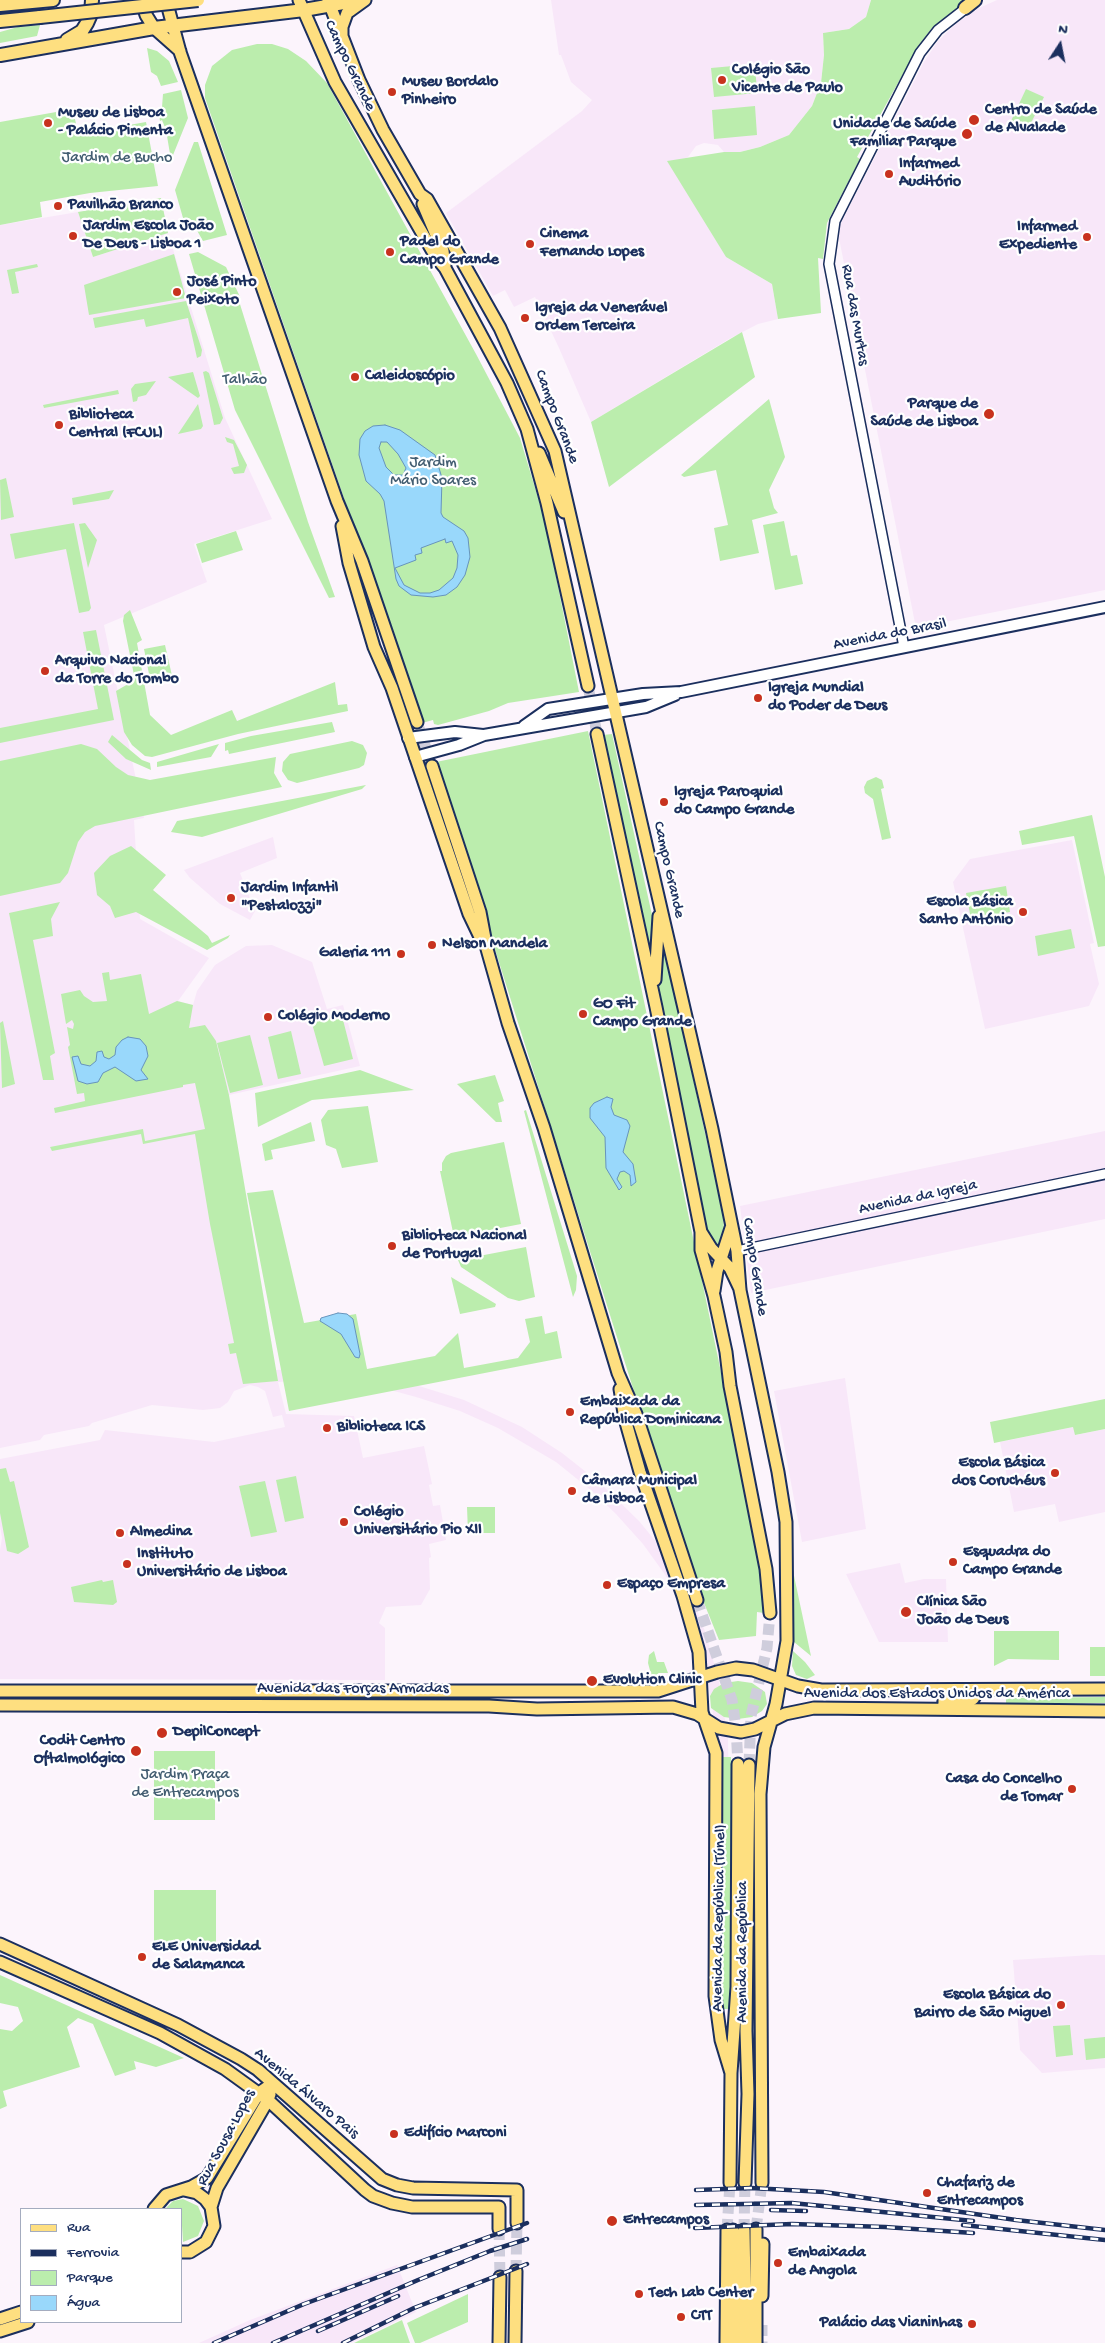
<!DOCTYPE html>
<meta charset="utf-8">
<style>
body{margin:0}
#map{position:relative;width:1105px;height:2343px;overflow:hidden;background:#fcf4fc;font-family:"Gochi Hand",sans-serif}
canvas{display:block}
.legend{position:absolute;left:20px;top:2208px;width:162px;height:115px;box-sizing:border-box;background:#fff;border:1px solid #a4acbf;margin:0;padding:6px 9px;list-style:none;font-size:15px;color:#1b2f5e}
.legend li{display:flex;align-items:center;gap:10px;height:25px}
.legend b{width:25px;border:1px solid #a4acbf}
.north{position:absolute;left:1035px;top:20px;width:50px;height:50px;-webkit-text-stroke:4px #fff;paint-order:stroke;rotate:11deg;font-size:14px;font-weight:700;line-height:20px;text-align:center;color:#1b2f5e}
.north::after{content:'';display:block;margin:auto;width:18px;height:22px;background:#1b2f5e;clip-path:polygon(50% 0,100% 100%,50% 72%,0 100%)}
</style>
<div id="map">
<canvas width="1105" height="2343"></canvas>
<ul class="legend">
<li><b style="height:6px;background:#fedf80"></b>Rua</li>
<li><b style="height:6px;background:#1b2f5e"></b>Ferrovia</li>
<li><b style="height:14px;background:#bbedad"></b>Parque</li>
<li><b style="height:14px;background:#99d8fb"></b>Água</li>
</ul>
<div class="north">N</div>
</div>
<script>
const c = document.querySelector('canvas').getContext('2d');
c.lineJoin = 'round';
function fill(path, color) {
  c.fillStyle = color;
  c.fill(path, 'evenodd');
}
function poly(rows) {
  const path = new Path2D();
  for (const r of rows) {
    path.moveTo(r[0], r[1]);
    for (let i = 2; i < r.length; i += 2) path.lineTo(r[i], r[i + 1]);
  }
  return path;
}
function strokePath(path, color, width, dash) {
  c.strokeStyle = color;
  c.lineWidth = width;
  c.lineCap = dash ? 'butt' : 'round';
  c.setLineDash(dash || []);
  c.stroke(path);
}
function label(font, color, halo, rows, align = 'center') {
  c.font = font + ' "Gochi Hand",sans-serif';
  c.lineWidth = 4.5;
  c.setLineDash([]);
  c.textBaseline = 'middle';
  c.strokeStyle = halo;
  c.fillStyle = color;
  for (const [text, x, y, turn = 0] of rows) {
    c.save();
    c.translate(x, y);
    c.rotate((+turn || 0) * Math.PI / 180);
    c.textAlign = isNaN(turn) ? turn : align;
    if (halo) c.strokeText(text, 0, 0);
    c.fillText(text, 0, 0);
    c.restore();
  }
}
const built = poly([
 [551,0,871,0,866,17,849,29,823,33,824,55,821,83,812,106,789,135,760,147,740,152,724,152,718,145,704,143,696,146,688,157,682,160,668,161,726,257,772,284,778,319,758,324,729,339,591,422,559,348,535,297,514,307,505,290,493,296,446,213,582,111,592,100,571,82,561,55,559,55],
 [997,0,1105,0,1105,590,925,626,915,623,839,238,840,225,924,62,938,41,957,23,977,9],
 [78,212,93,257,168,233,225,418,272,519,194,544,207,582,104,625,144,818,134,820,140,919,209,958,178,1001,193,1005,197,991,215,965,246,946,272,945,312,962,327,1009,343,1005,360,1066,229,1095,216,1041,275,1370,300,1369,419,1386,464,1400,522,1427,562,1453,600,1483,639,1521,662,1549,692,1597,706,1634,719,1682,728,1739,730,1884,718,1884,716,1740,711,1697,698,1647,682,1602,666,1576,643,1544,616,1514,592,1491,556,1462,498,1428,460,1411,416,1397,394,1391,300,1381,278,1382,286,1414,354,1416,363,1458,424,1446,432,1484,429,1485,433,1506,440,1505,446,1540,429,1544,431,1557,429,1558,430,1589,421,1605,386,1607,379,1623,385,1628,385,1680,0,1679,0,1550,2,1538,0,1526,0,1459,100,1440,105,1430,214,1442,285,1427,282,1415,273,1417,265,1391,258,1387,250,1385,234,1391,228,1402,220,1408,203,1410,152,1405,92,1423,89,1426,44,1435,40,1440,0,1448,0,225],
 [273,837,277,858,240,873,255,911,250,920,220,904,190,878,184,870],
 [1072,840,1094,943,1090,944,1099,984,1089,1006,985,1029,953,882,970,859],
 [1105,1131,1105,1219,751,1293,740,1206],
 [845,1378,866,1529,802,1542,774,1391],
 [1073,1427,1076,1435,1105,1429,1105,1512,1059,1522,1055,1504,1014,1512,1000,1442],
 [900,1563,905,1583,924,1579,946,1579,948,1642,879,1642,846,1574],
 [1091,1955,1105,1955,1105,2068,1042,2073,1020,2050,1013,1960],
 [397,2265,416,2312,351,2343,199,2343,250,2320]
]);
const green = poly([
 [871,0,968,0,932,28,919,45,857,157,860,159,827,223,823,259,818,258,821,313,778,319,772,284,726,257,667,161,724,152,740,152,760,147,789,135,812,106,821,83,824,55,823,33,849,29,866,17],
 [40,25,37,36,0,43,0,32,18,27],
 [257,44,272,44,288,49,306,61,327,83,476,354,520,438,545,521,579,692,508,703,489,711,438,725,434,724,433,720,422,723,205,98,205,85,212,66,232,50],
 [147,48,157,51,169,61,178,82,161,86,157,76,151,72],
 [755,64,757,93,714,97,711,68],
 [1026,89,1044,97,1028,129,1011,121],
 [181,90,188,118,171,160,166,130,162,120,160,121,158,110,162,107,163,94],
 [755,106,757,135,714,139,712,110],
 [73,109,78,134,146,122,158,186,90,193,40,202,42,217,0,225,0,122],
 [194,142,198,142,227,235,203,241,195,227,185,225,175,190],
 [161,198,168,233,93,257,78,212],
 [198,252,226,267,241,299,239,301,308,522,335,597,329,598,235,410,189,254],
 [174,254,186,298,89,315,84,285],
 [37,264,38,267,15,272,19,293,12,294,7,270],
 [186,301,202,350,201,356,197,358,188,318,146,327,144,319,95,328,93,318],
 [742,332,755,377,609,487,591,422],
 [206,371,209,373,223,418,220,424,214,425,203,372],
 [193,372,200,396,198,398,168,377],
 [156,381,146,395,138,397,137,401,133,402,131,389,135,384],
 [118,390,119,394,44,408,43,405],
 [769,399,785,457,769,490,774,508,778,513,752,520,759,553,720,561,714,528,728,525,716,470,684,477,681,475],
 [198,404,203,426,201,429,178,434],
 [225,437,234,440,247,465,244,473,234,474,231,468,239,466,233,444,227,442],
 [6,478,14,517,1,520,0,480],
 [114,490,109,499,73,505,72,498],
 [784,521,791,556,797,555,803,584,775,590,763,525],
 [74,523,91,608,89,611,79,613,66,549,15,559,10,534],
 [85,523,97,540,88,568,79,524],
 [236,531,243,550,202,563,196,544],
 [130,610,142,640,137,643,150,715,171,735,232,710,237,721,335,682,338,705,347,704,348,711,238,734,152,757,145,756,132,745,124,732,116,691,135,680,123,621,124,615],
 [96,630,114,720,0,743,0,728,98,709,83,632],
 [165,645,173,680,151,684,144,649],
 [332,722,335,732,229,754,228,750,225,751,225,743,251,736],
 [588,731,762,1570,764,1613,757,1612,756,1636,719,1640,702,1598,655,1458,436,762],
 [612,734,654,924,652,951,649,950,603,735],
 [112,735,142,760,150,763,151,770,126,759,108,742],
 [352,741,363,745,367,753,364,765,359,768,297,783,288,780,282,771,283,762,290,754],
 [81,744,97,749,116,767,128,775,150,780,276,757,274,773,282,787,95,826,85,832,78,842,68,873,60,883,0,896,0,761],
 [219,744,211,757,157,767,157,762],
 [876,777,882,780,884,788,881,789,891,838,882,840,873,799,865,793,864,787,867,781],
 [366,785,362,789,202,837,171,832,177,821],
 [1092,815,1105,877,1105,946,1098,947,1074,836,1022,845,1019,831],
 [131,846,166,875,153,890,208,936,212,943,230,935,228,938,207,950,136,912,115,918,110,906,97,895,94,873,110,856],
 [1006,886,1010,912,971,919,966,893],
 [60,902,51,919,53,936,33,940,55,1053,50,1056,54,1080,43,1080,9,913],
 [1071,929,1075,948,1038,956,1035,936],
 [662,950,665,951,723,1215,724,1229,719,1246,715,1244,707,1228,658,991,657,970],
 [109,972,110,980,141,974,149,1014,177,1001,193,1005,189,1028,205,1025,216,1041,229,1095,278,1381,243,1384,236,1353,230,1354,228,1344,234,1343,210,1224,195,1134,143,1144,141,1134,52,1151,50,1147,143,1129,145,1141,205,1129,195,1083,183,1085,183,1087,55,1113,54,1108,85,1101,84,1093,77,1094,68,1047,70,1045,67,1027,73,1029,74,1024,72,1020,66,1024,61,994,80,990,84,996,93,1002,107,1001,102,973],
 [341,1012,353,1059,324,1066,311,1020],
 [3,1021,15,1084,2,1088,0,1023],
 [291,1031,301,1074,278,1079,268,1037],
 [250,1035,263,1085,230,1093,217,1043],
 [360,1070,414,1090,312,1100,258,1127,255,1093],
 [495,1075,504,1101,498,1103,502,1122,496,1122,457,1084],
 [368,1106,378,1162,342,1168,336,1149,326,1145,321,1120,328,1110],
 [526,1110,577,1276,576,1290,573,1297,524,1111],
 [311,1122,315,1141,271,1150,273,1159,265,1161,262,1144],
 [504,1142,521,1224,454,1237,440,1171,442,1171,442,1163,446,1156,451,1153],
 [273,1190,304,1323,356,1314,367,1369,435,1356,458,1333,464,1368,518,1358,530,1342,525,1319,542,1316,545,1334,557,1331,562,1358,289,1411,247,1193],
 [526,1247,535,1297,519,1301,508,1298,461,1267,458,1260],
 [451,1277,496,1304,495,1307,460,1314],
 [1105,1399,1105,1429,1075,1435,1073,1427,994,1443,990,1422],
 [6,1468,10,1482,14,1481,29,1547,18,1554,7,1551,0,1513,0,1469],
 [296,1476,304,1518,285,1522,276,1480],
 [265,1481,277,1532,251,1537,239,1486],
 [467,1507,495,1507,495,1533,468,1533],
 [793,1571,811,1656,794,1642],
 [102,1580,103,1582,113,1580,117,1602,113,1605,74,1602,71,1587],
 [994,1631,1059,1631,1059,1660,1008,1659,994,1666],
 [1090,1647,1105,1647,1105,1676,1090,1676],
 [654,1651,657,1662,664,1662,668,1673,659,1673,652,1678,648,1663,649,1655],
 [793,1651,805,1662,815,1675,807,1679,796,1675,792,1666],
 [738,1681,752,1683,765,1692,767,1704,762,1711,752,1717,738,1719,724,1717,711,1708,710,1696,714,1689,724,1683],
 [1105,1697,1105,1703,1006,1703,1006,1698],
 [154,1751,215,1751,215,1820,154,1820],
 [721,1757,731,1757,732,1972,730,2009,720,2009],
 [154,1890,216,1890,216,1951,154,1951],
 [0,1975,86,2014,184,2058,156,2067,134,2061,136,2069,115,2076,93,2024,78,2018,67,2027,80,2067,3,2091,7,2106,0,2109,0,2029,12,2031,23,2021,18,2007,0,2003],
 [1070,2025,1073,2055,1056,2057,1053,2026],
 [1105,2037,1105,2058,1086,2060,1084,2039],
 [183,2199,198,2206,204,2221,198,2236,183,2242,181,2209,165,2209,173,2201],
 [468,2294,468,2322,420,2343,415,2343,407,2323],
 [402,2320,410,2343,354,2343]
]);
const water = poly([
 [385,425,400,430,435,455,442,478,441,513,443,517,464,531,468,538,470,557,465,575,457,587,446,595,433,597,411,595,399,586,396,579,384,501,380,494,366,481,359,455,360,439,365,431,373,426,385,425],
 [381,442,387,442,398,454,406,468,403,475,394,475,386,467,379,448,381,442],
 [445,539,446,543,452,541,458,555,457,568,453,578,439,590,430,593,420,593,404,585,395,568,416,560,415,555,422,553,421,548,445,539],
 [128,1037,140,1039,146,1046,148,1056,141,1070,148,1079,136,1081,115,1067,103,1073,98,1082,87,1084,78,1081,72,1057,78,1056,81,1064,90,1066,96,1061,97,1052,102,1051,104,1057,109,1059,115,1055,116,1047,122,1040,128,1037],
 [607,1097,613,1099,611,1107,614,1115,627,1120,630,1126,623,1152,633,1164,636,1182,631,1186,630,1175,624,1171,620,1172,617,1179,622,1187,619,1190,606,1168,605,1137,590,1118,590,1108,594,1103,607,1097],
 [338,1313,347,1314,353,1319,360,1354,359,1358,355,1357,341,1334,320,1321,321,1318,338,1313]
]);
const primaryTunnel = poly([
 [588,686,597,734],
 [417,722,432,766],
 [697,1600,732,1700,736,1728,738,1764],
 [749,1765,751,1716,767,1648,770,1613],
 [499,2229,500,2277],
 [756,2229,762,2183],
 [727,2230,730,2183],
 [744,2230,745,2183],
 [516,2271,517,2223],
 [762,2325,762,2343]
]);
const tertiary = poly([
 [904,647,829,264,835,221,920,53,938,30,970,5],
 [737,1251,1105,1174]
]);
const secondary = poly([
 [524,726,548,709,643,694,681,692,1105,607],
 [408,738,455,732,483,735],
 [415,757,459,745,484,735,646,707,675,695]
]);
const primary = poly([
 [141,0,146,15,154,28,180,51],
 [166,0,180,52,337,501,362,561,417,722],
 [299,0,335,82,436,257,445,268,507,383,527,429,547,503,588,686],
 [328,0,359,80,383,130,420,194,427,199,500,328,555,451,712,1129,737,1251,740,1290,778,1472,786,1522,787,1641,776,1704,764,1747,760,1794,762,2183],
 [342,35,342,27,347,13,365,0],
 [423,204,443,251,445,266],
 [539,453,564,512],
 [342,526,349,563,374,647,392,688,469,914,480,937],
 [597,734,656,1007,701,1232,701,1250,714,1296,726,1352,730,1386,766,1569,770,1613],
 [432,766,480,912,487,949,508,1023,544,1128,618,1373,636,1414,697,1600],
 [655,980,659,916],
 [701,1232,711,1248,730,1268,740,1289],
 [714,1291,717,1271,731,1228],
 [620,1389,625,1419,640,1472,683,1596,699,1652,702,1712,716,1753,715,1996,721,2040,731,2073],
 [0,1691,658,1691,717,1672,736,1668,753,1670,798,1686,821,1690,1105,1689],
 [0,1705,489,1706,537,1709,673,1707,697,1714,719,1728,741,1732,755,1729,785,1714,814,1708,1105,1711],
 [944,1709,944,1700,973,1699,979,1690],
 [0,1944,178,2025,241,2059,258,2070,382,2179,397,2185,413,2188,517,2190,517,2223],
 [0,1962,160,2033,225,2069,268,2100,365,2190,373,2196,392,2203,412,2207,499,2207,499,2229],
 [730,2183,731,2073,737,1987,738,1764],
 [745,2183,748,2094,746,2031,749,1765],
 [211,2207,217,2188,268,2100,270,2094],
 [154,2209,166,2195,191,2187,207,2178,259,2093,273,2083],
 [733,2230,737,2343],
 [744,2230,746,2343],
 [181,2252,190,2252,206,2242,214,2226,211,2207,205,2199,197,2193,184,2190],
 [762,2296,763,2244],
 [0,2319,21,2312],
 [0,2331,28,2322],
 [499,2343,500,2277],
 [515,2343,516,2271],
 [726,2343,727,2230],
 [756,2343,756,2229]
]);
const trunk = poly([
 [0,5,53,0],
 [965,8,975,0],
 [0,21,40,17],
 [67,40,82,31,87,23,91,14,92,0],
 [0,55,154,28,304,10,360,0]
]);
const rail = poly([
 [696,2190,752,2188,824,2192,1016,2220,1105,2230],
 [696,2205,792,2203,973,2221],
 [771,2210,806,2211],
 [963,2225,1105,2240],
 [695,2228,792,2224,885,2227,973,2233],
 [318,2331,398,2296],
 [214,2343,304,2304,527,2223],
 [273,2343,418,2280,490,2251,527,2239],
 [343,2343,414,2308,527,2264]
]);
const trunkBridge = poly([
 [40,17,198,0]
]);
const markers = [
 [722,80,5,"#c8321e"],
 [392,92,5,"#c8321e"],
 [974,120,6,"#c8321e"],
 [48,123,5,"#c8321e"],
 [967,134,6,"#c8321e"],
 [889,174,5,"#c8321e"],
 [58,206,5,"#c8321e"],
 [73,236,5,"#c8321e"],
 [1087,237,5,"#c8321e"],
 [530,244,5,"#c8321e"],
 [390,252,5,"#c8321e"],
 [177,292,5,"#c8321e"],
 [525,318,5,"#c8321e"],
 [355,377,5,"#c8321e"],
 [989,414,6,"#c8321e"],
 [59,425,5,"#c8321e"],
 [45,671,5,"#c8321e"],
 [758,698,5,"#c8321e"],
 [664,802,5,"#c8321e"],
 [231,898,5,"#c8321e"],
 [1023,912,5,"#c8321e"],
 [432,945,5,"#c8321e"],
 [401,954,5,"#c8321e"],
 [583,1014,5,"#c8321e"],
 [268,1017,5,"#c8321e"],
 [392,1246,5,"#c8321e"],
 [570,1412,5,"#c8321e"],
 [327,1428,5,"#c8321e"],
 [1055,1473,5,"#c8321e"],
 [572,1491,5,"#c8321e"],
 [344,1522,5,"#c8321e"],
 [120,1533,5,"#c8321e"],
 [953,1562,5,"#c8321e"],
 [127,1564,5,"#c8321e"],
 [607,1585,5,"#c8321e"],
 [906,1612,6,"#c8321e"],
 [592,1681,6,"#c8321e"],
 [162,1733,6,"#c8321e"],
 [136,1751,6,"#c8321e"],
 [1072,1789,5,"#c8321e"],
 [142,1957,5,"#c8321e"],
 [1061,2005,5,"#c8321e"],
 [394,2134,5,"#c8321e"],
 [927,2193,5,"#c8321e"],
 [612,2221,6,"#c8321e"],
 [778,2263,5,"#c8321e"],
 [639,2294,5,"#c8321e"],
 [681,2317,5,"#c8321e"],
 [972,2324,5,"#c8321e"]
];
const streetNames = [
 ["Campo Grande",349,66,64],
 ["Rua das Murtas",854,315,80],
 ["Campo Grande",556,417,69],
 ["Avenida do Brasil",890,635,-11],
 ["Campo Grande",668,870,77],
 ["Avenida da Igreja",918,1198,-12],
 ["Campo Grande",754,1267,81],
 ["Avenida das Forças Armadas",353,1690],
 ["Avenida dos Estados Unidos da América",937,1695],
 ["Avenida da República (Túnel)",720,1918,-89],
 ["Avenida da República",744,1952,-90],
 ["Avenida Álvaro Pais",306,2094,40],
 ["Rua Sousa Lopes",227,2138,-62]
];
const poiNames = [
 ["Colégio São",732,71],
 ["Vicente de Paulo",732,89],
 ["Museu Bordalo",402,83],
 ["Pinheiro",402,101],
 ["Centro de Saúde",985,111],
 ["de Alvalade",985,129],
 ["Museu de Lisboa",58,114],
 ["- Palácio Pimenta",58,132],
 ["Unidade de Saúde",956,125,"right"],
 ["Familiar Parque",956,143,"right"],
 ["Infarmed",899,165],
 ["Auditório",899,183],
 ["Pavilhão Branco",68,206],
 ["Jardim Escola João",83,227],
 ["De Deus - Lisboa 1",83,245],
 ["Infarmed",1077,228,"right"],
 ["Expediente",1077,246,"right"],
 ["Cinema",540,235],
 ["Fernando Lopes",540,253],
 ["Padel do",400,243],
 ["Campo Grande",400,261],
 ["José Pinto",187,283],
 ["Peixoto",187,301],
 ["Igreja da Venerável",535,309],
 ["Ordem Terceira",535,327],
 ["Caleidoscópio",365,377],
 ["Parque de",978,405,"right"],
 ["Saúde de Lisboa",978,423,"right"],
 ["Biblioteca",69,416],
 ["Central (FCUL)",69,434],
 ["Arquivo Nacional",55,662],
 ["da Torre do Tombo",55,680],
 ["Igreja Mundial",768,689],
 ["do Poder de Deus",768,707],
 ["Igreja Paroquial",674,793],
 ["do Campo Grande",674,811],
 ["Jardim Infantil",241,889],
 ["\"Pestalozzi\"",241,907],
 ["Escola Básica",1013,903,"right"],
 ["Santo António",1013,921,"right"],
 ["Nelson Mandela",442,945],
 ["Galeria 111",391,954,"right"],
 ["GO Fit",593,1005],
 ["Campo Grande",593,1023],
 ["Colégio Moderno",278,1017],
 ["Biblioteca Nacional",402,1237],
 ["de Portugal",402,1255],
 ["Embaixada da",580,1403],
 ["República Dominicana",580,1421],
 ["Biblioteca ICS",337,1428],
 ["Escola Básica",1045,1464,"right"],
 ["dos Coruchéus",1045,1482,"right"],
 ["Câmara Municipal",582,1482],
 ["de Lisboa",582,1500],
 ["Colégio",354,1513],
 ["Universitário Pio XII",354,1531],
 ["Almedina",130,1533],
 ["Esquadra do",963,1553],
 ["Campo Grande",963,1571],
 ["Instituto",137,1555],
 ["Universitário de Lisboa",137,1573],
 ["Espaço Empresa",617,1585],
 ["Clínica São",917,1603],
 ["João de Deus",917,1621],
 ["Evolution Clinic",603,1681],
 ["DepilConcept",173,1733],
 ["Codit Centro",125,1742,"right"],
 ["Oftalmológico",125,1760,"right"],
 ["Casa do Concelho",1062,1780,"right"],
 ["de Tomar",1062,1798,"right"],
 ["ELE Universidad",152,1948],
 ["de Salamanca",152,1966],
 ["Escola Básica do",1051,1996,"right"],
 ["Bairro de São Miguel",1051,2014,"right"],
 ["Edifício Marconi",404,2134],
 ["Chafariz de",937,2184],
 ["Entrecampos",937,2202],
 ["Entrecampos",623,2221],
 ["Embaixada",788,2254],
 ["de Angola",788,2272],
 ["Tech Lab Center",649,2294],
 ["CTT",691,2317],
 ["Palácio das Vianinhas",962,2324,"right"]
];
const parkNames = [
 ["Jardim de Bucho",117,159],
 ["Talhão",245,381],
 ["Jardim",433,464],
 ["Mário Soares",433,482],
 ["Jardim Praça",185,1776],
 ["de Entrecampos",185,1794]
];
fill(built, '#f8e7f9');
fill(green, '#bbedad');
fill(water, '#99d8fb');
strokePath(water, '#6794bc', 1);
strokePath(primaryTunnel, '#cfcddc', 11, [11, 5.5]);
strokePath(tertiary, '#1b2f5e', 12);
strokePath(secondary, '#1b2f5e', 14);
strokePath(primary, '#1b2f5e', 15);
strokePath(trunk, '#1b2f5e', 16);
strokePath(tertiary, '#fff', 9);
strokePath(secondary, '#fff', 10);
strokePath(primary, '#fedf80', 11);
strokePath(trunk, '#fedf80', 12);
strokePath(rail, '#1b2f5e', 4.5);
strokePath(rail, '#fff', 2.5, [8]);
strokePath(trunkBridge, '#1b2f5e', 16, []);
strokePath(trunkBridge, '#fedf80', 12);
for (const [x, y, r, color] of markers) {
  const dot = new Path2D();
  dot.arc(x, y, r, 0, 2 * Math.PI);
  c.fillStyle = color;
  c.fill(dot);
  strokePath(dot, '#fff', 2);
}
label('16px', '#1b2f5e', '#fff', streetNames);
label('bold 16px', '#1b2f5e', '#fff', poiNames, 'left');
label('16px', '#435e72', '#fff', parkNames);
</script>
